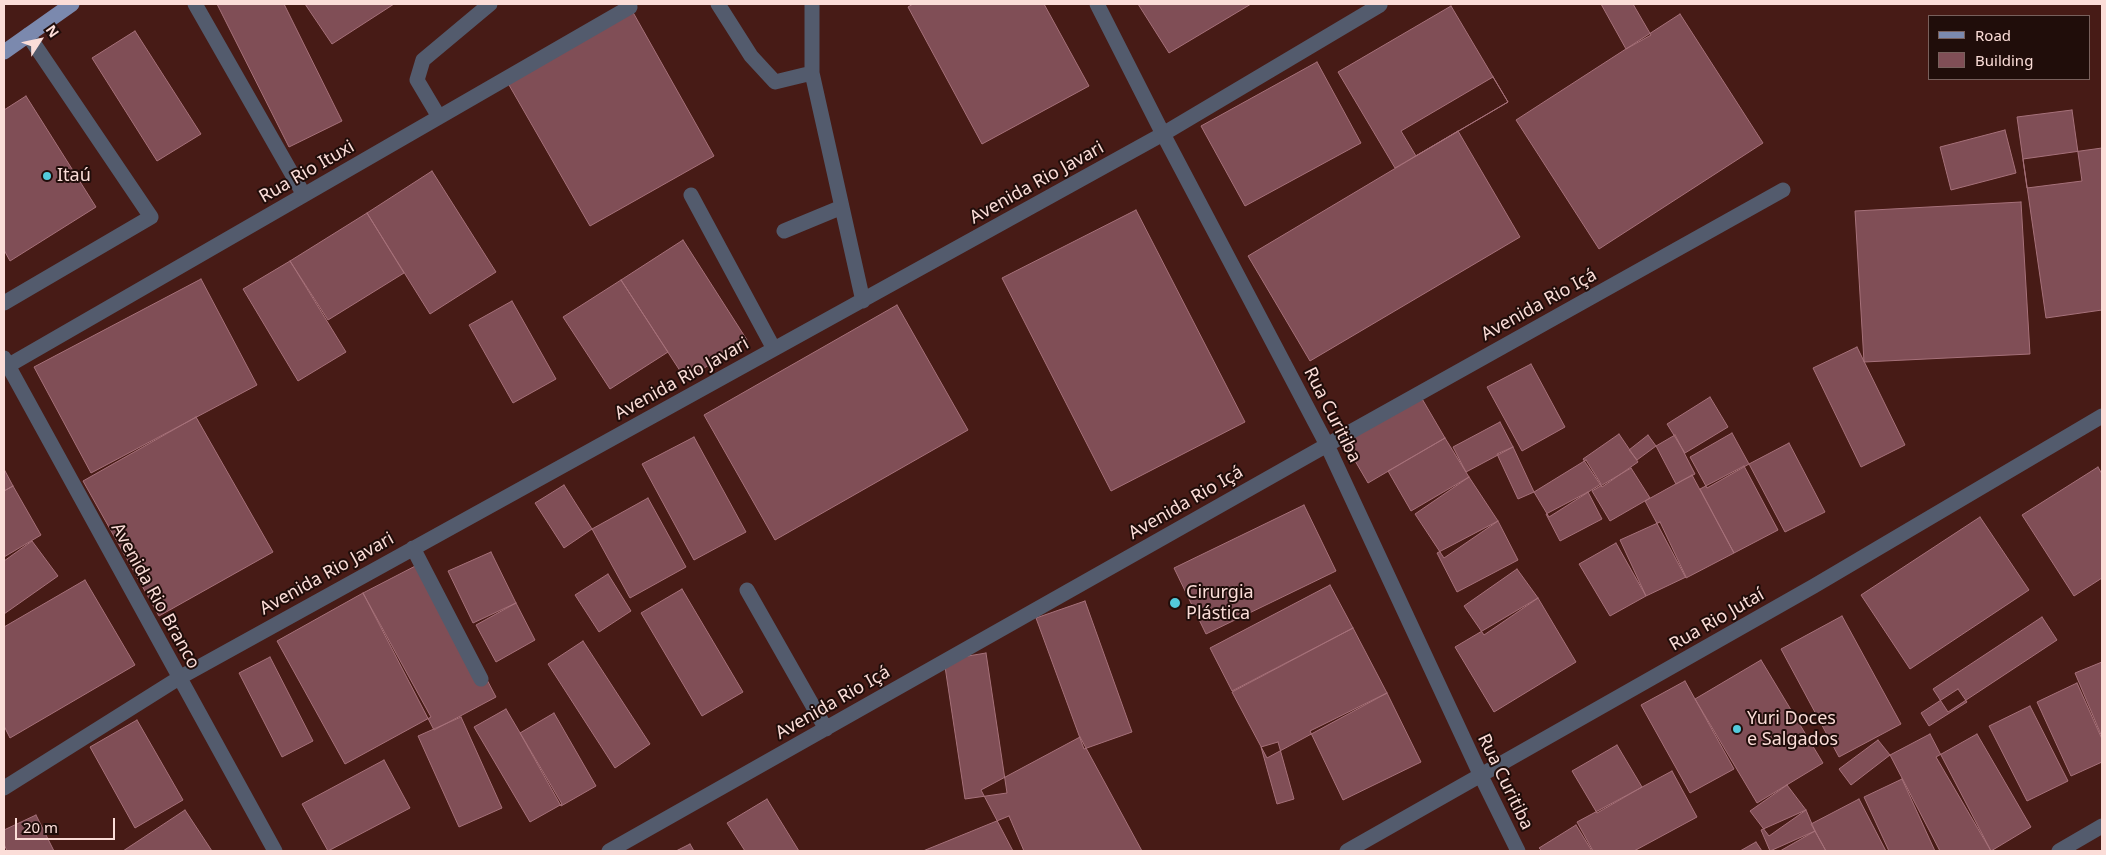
<!DOCTYPE html>
<meta charset="utf-8">
<style>
body{margin:0}
#map{position:relative;width:2106px;height:855px;overflow:hidden;background:#471b16;font-family:"Noto Sans",sans-serif}
canvas{display:block}
.frame{position:absolute;inset:0;border:5px solid #fbddd8;pointer-events:none}
.legend{position:absolute;left:1928px;top:15px;width:162px;height:65px;box-sizing:border-box;background:#200d0a;border:1px solid #78605c;margin:0;padding:6px 9px;list-style:none;font-size:15px;color:#fbddd8}
.legend li{display:flex;align-items:center;gap:10px;height:25px}
.legend b{width:25px;border:1px solid #78605c}
.north{position:absolute;left:15px;top:15px;width:50px;height:50px;-webkit-text-stroke:4px #200d0a;paint-order:stroke;rotate:55deg;font-size:14px;font-weight:700;line-height:20px;text-align:center;color:#fbddd8}
.north::after{content:'';display:block;margin:auto;width:18px;height:22px;background:#fbddd8;clip-path:polygon(50% 0,100% 100%,50% 72%,0 100%)}
.scale{position:absolute;left:15px;top:818px;width:100px;height:22px;box-sizing:border-box;border:2px solid #fbddd8;border-top:0;padding-left:6px;font-size:15px;line-height:18px;white-space:nowrap;color:#fbddd8;-webkit-text-stroke:4px #200d0a;paint-order:stroke}
</style>
<div id="map">
<canvas width="2106" height="855"></canvas>
<div class="frame"></div>
<ul class="legend">
<li><b style="height:6px;background:#7b89ae"></b>Road</li>
<li><b style="height:14px;background:#804e56"></b>Building</li>
</ul>
<div class="north">N</div>
<div class="scale">20 m</div>
</div>
<script>
const c = document.querySelector('canvas').getContext('2d');
c.lineJoin = 'round';
function fill(path, color) {
  c.fillStyle = color;
  c.fill(path, 'evenodd');
}
function poly(rows) {
  const path = new Path2D();
  for (const r of rows) {
    path.moveTo(r[0], r[1]);
    for (let i = 2; i < r.length; i += 2) path.lineTo(r[i], r[i + 1]);
  }
  return path;
}
function strokePath(path, color, width, dash) {
  c.strokeStyle = color;
  c.lineWidth = width;
  c.lineCap = dash ? 'butt' : 'round';
  c.setLineDash(dash || []);
  c.stroke(path);
}
function label(font, color, halo, rows, align = 'center') {
  c.font = font + ' "Noto Sans",sans-serif';
  c.lineWidth = 4;
  c.setLineDash([]);
  c.textBaseline = 'middle';
  c.strokeStyle = halo;
  c.fillStyle = color;
  for (const [text, x, y, turn = 0] of rows) {
    c.save();
    c.translate(x, y);
    c.rotate((+turn || 0) * Math.PI / 180);
    c.textAlign = isNaN(turn) ? turn : align;
    if (halo) c.strokeText(text, 0, 0);
    c.fillText(text, 0, 0);
    c.restore();
  }
}
const building = poly([
 [217,4,284,4,342,121,289,147,217,4],
 [305,4,394,4,332,44,305,4],
 [913,4,1044,4,1089,86,982,144,908,7,913,4],
 [1138,4,1251,4,1169,53,1138,4],
 [1601,4,1633,4,1651,35,1626,49,1601,4],
 [1451,6,1508,102,1395,168,1338,72,1451,6],
 [630,7,714,156,590,226,505,78,630,7],
 [1680,14,1763,143,1599,249,1516,120,1680,14],
 [135,31,201,134,157,161,92,58,135,31],
 [1317,62,1361,143,1245,206,1201,126,1317,62],
 [1493,77,1508,102,1416,156,1401,131,1493,77],
 [26,96,96,207,10,261,4,250,4,110,26,96],
 [2072,110,2082,181,2027,188,2017,117,2072,110],
 [2005,130,2016,173,1951,190,1940,147,2005,130],
 [1458,131,1520,237,1310,361,1248,256,1458,131],
 [2102,148,2102,310,2046,318,2023,159,2102,148],
 [432,171,496,272,430,314,367,213,432,171],
 [2021,202,2030,354,1864,362,1855,211,2021,202],
 [1136,210,1245,422,1111,491,1002,278,1136,210],
 [367,213,404,273,328,320,290,261,367,213],
 [683,240,747,340,686,380,621,280,683,240],
 [290,261,346,352,298,381,243,289,290,261],
 [201,279,257,385,91,473,34,367,201,279],
 [621,280,668,352,610,389,563,317,621,280],
 [512,301,556,379,513,403,469,325,512,301],
 [897,305,968,430,775,540,704,415,897,305],
 [1857,347,1905,445,1861,467,1813,368,1857,347],
 [1531,364,1565,427,1522,451,1487,387,1531,364],
 [1421,397,1445,438,1368,483,1344,442,1421,397],
 [1710,397,1728,427,1685,453,1667,424,1710,397],
 [196,417,273,552,159,616,83,481,196,417],
 [1500,422,1513,447,1466,472,1453,447,1500,422],
 [1732,433,1749,464,1707,488,1690,457,1732,433],
 [1619,434,1638,462,1602,487,1583,459,1619,434],
 [1648,435,1656,446,1637,460,1629,450,1648,435],
 [1675,435,1695,474,1676,484,1656,446,1675,435],
 [694,437,746,532,694,560,642,464,694,437],
 [1445,438,1469,477,1411,511,1388,471,1445,438],
 [1789,443,1825,512,1785,532,1749,464,1789,443],
 [1513,447,1534,492,1518,499,1497,454,1513,447],
 [1586,460,1601,484,1549,517,1534,492,1586,460],
 [1744,466,1778,530,1734,553,1700,489,1744,466],
 [2098,467,2102,474,2102,578,2074,596,2022,515,2098,467],
 [1631,468,1650,498,1610,521,1592,491,1631,468],
 [4,469,13,486,4,491,4,469],
 [1692,475,1734,553,1686,578,1645,501,1692,475],
 [1469,477,1498,521,1444,558,1415,514,1469,477],
 [564,485,592,529,564,548,535,503,564,485],
 [13,486,41,535,4,557,4,491,13,486],
 [1588,492,1602,519,1560,541,1546,514,1588,492],
 [648,498,686,567,630,598,592,529,648,498],
 [1304,505,1336,571,1206,634,1174,568,1304,505],
 [1980,517,2029,590,1910,669,1861,595,1980,517],
 [1498,521,1518,560,1457,592,1437,553,1498,521],
 [1660,522,1686,577,1646,596,1620,540,1660,522],
 [32,541,58,576,4,614,4,561,32,541],
 [1616,543,1646,596,1610,616,1579,564,1616,543],
 [491,552,516,603,473,623,448,571,491,552],
 [425,561,496,697,434,730,363,593,425,561],
 [1517,569,1538,598,1484,635,1464,606,1517,569],
 [608,574,631,611,599,632,575,595,608,574],
 [85,580,135,665,10,738,4,726,4,627,85,580],
 [1330,585,1353,628,1232,691,1210,648,1330,585],
 [682,589,743,692,702,716,641,613,682,589],
 [363,593,431,717,345,764,277,641,363,593],
 [1538,598,1576,662,1494,712,1455,647,1538,598],
 [1085,601,1132,732,1084,749,1036,618,1085,601],
 [516,603,535,640,496,662,476,625,516,603],
 [1842,616,1901,724,1839,757,1781,649,1842,616],
 [2042,617,2057,640,1948,712,1933,689,2042,617],
 [1353,628,1387,693,1267,758,1232,692,1353,628],
 [583,641,650,744,615,768,548,664,583,641],
 [986,653,1007,793,965,799,944,660,986,653],
 [270,657,313,741,282,757,239,673,270,657],
 [1761,660,1823,763,1757,803,1695,699,1761,660],
 [2102,662,2102,737,2075,673,2102,662],
 [1685,681,1734,769,1690,793,1641,705,1685,681],
 [2077,683,2102,739,2102,762,2071,776,2037,702,2077,683],
 [1958,689,1967,702,1929,726,1921,713,1958,689],
 [1387,693,1421,762,1343,800,1310,731,1387,693],
 [2030,706,2068,781,2027,801,1989,726,2030,706],
 [506,709,562,804,530,822,474,727,506,709],
 [554,713,596,786,561,806,520,733,554,713],
 [461,717,502,808,459,827,418,736,461,717],
 [137,720,183,800,135,828,90,747,137,720],
 [1930,734,1991,851,1940,851,1890,755,1930,734],
 [1977,734,2031,827,1991,851,1936,757,1977,734],
 [1080,737,1142,851,1013,851,981,790,1080,737],
 [1878,740,1890,755,1851,785,1839,769,1878,740],
 [1278,742,1294,799,1277,804,1261,747,1278,742],
 [1617,745,1642,787,1597,813,1572,771,1617,745],
 [384,760,410,808,328,851,302,804,384,760],
 [1672,771,1697,817,1634,851,1593,851,1577,822,1672,771],
 [1902,779,1935,851,1889,851,1864,797,1902,779],
 [1787,785,1806,810,1769,836,1750,811,1787,785],
 [767,799,799,851,745,851,727,823,767,799],
 [1859,799,1886,851,1826,851,1811,824,1859,799],
 [185,810,212,851,123,851,185,810],
 [1806,810,1815,831,1770,851,1761,830,1806,810],
 [36,815,54,851,7,851,4,844,4,830,36,815],
 [1009,816,1024,851,923,851,1009,816],
 [1576,825,1592,851,1542,851,1539,848,1576,825],
 [1815,831,1826,851,1780,851,1815,831],
 [1756,842,1762,851,1740,851,1756,842],
 [690,844,694,851,676,851,690,844]
]);
const minor = poly([
 [195,4,304,195],
 [718,4,751,56,775,82,812,73],
 [812,4,812,73,863,301],
 [1097,4,1163,134,1327,445,1481,776,1518,851],
 [439,117,417,80,423,60,490,4],
 [691,195,774,349],
 [784,231,842,207],
 [4,303,151,217,28,35],
 [4,358,275,851],
 [4,368,630,7],
 [413,548,481,679],
 [747,590,826,729],
 [4,788,179,678,1163,134,1380,5],
 [609,851,1327,445,1783,190],
 [1347,851,1814,586,2102,416],
 [2059,851,2102,826]
]);
const major = poly([
 [4,52,72,4]
]);
const markers = [
 [47,176,5,"#53cadc"],
 [1175,603,6,"#53cadc"],
 [1737,729,5,"#53cadc"]
];
const streetNames = [
 ["Rua Rio Ituxi",307,172,-30],
 ["Avenida Rio Javari",1037,183,-29],
 ["Avenida Rio Içá",1539,305,-29],
 ["Avenida Rio Javari",682,379,-29],
 ["Rua Curitiba",1332,415,63],
 ["Avenida Rio Içá",1186,503,-30],
 ["Avenida Rio Javari",327,574,-29],
 ["Avenida Rio Branco",155,596,61],
 ["Rua Rio Jutaí",1717,620,-30],
 ["Avenida Rio Içá",833,703,-30],
 ["Rua Curitiba",1505,782,64]
];
const poiNames = [
 ["Itaú",57,176],
 ["Cirurgia",1186,593],
 ["Plástica",1186,614],
 ["Yuri Doces",1747,719],
 ["e Salgados",1747,740]
];
fill(building, '#804e56');
strokePath(building, '#a6717a', 1);
strokePath(minor, '#535b6d', 15);
strokePath(major, '#7b89ae', 15);
for (const [x, y, r, color] of markers) {
  const dot = new Path2D();
  dot.arc(x, y, r, 0, 2 * Math.PI);
  c.fillStyle = color;
  c.fill(dot);
  strokePath(dot, '#200d0a', 2);
}
label('18px', '#fbddd8', '#200d0a', streetNames);
label('18px', '#fbddd8', '#200d0a', poiNames, 'left');
</script>
